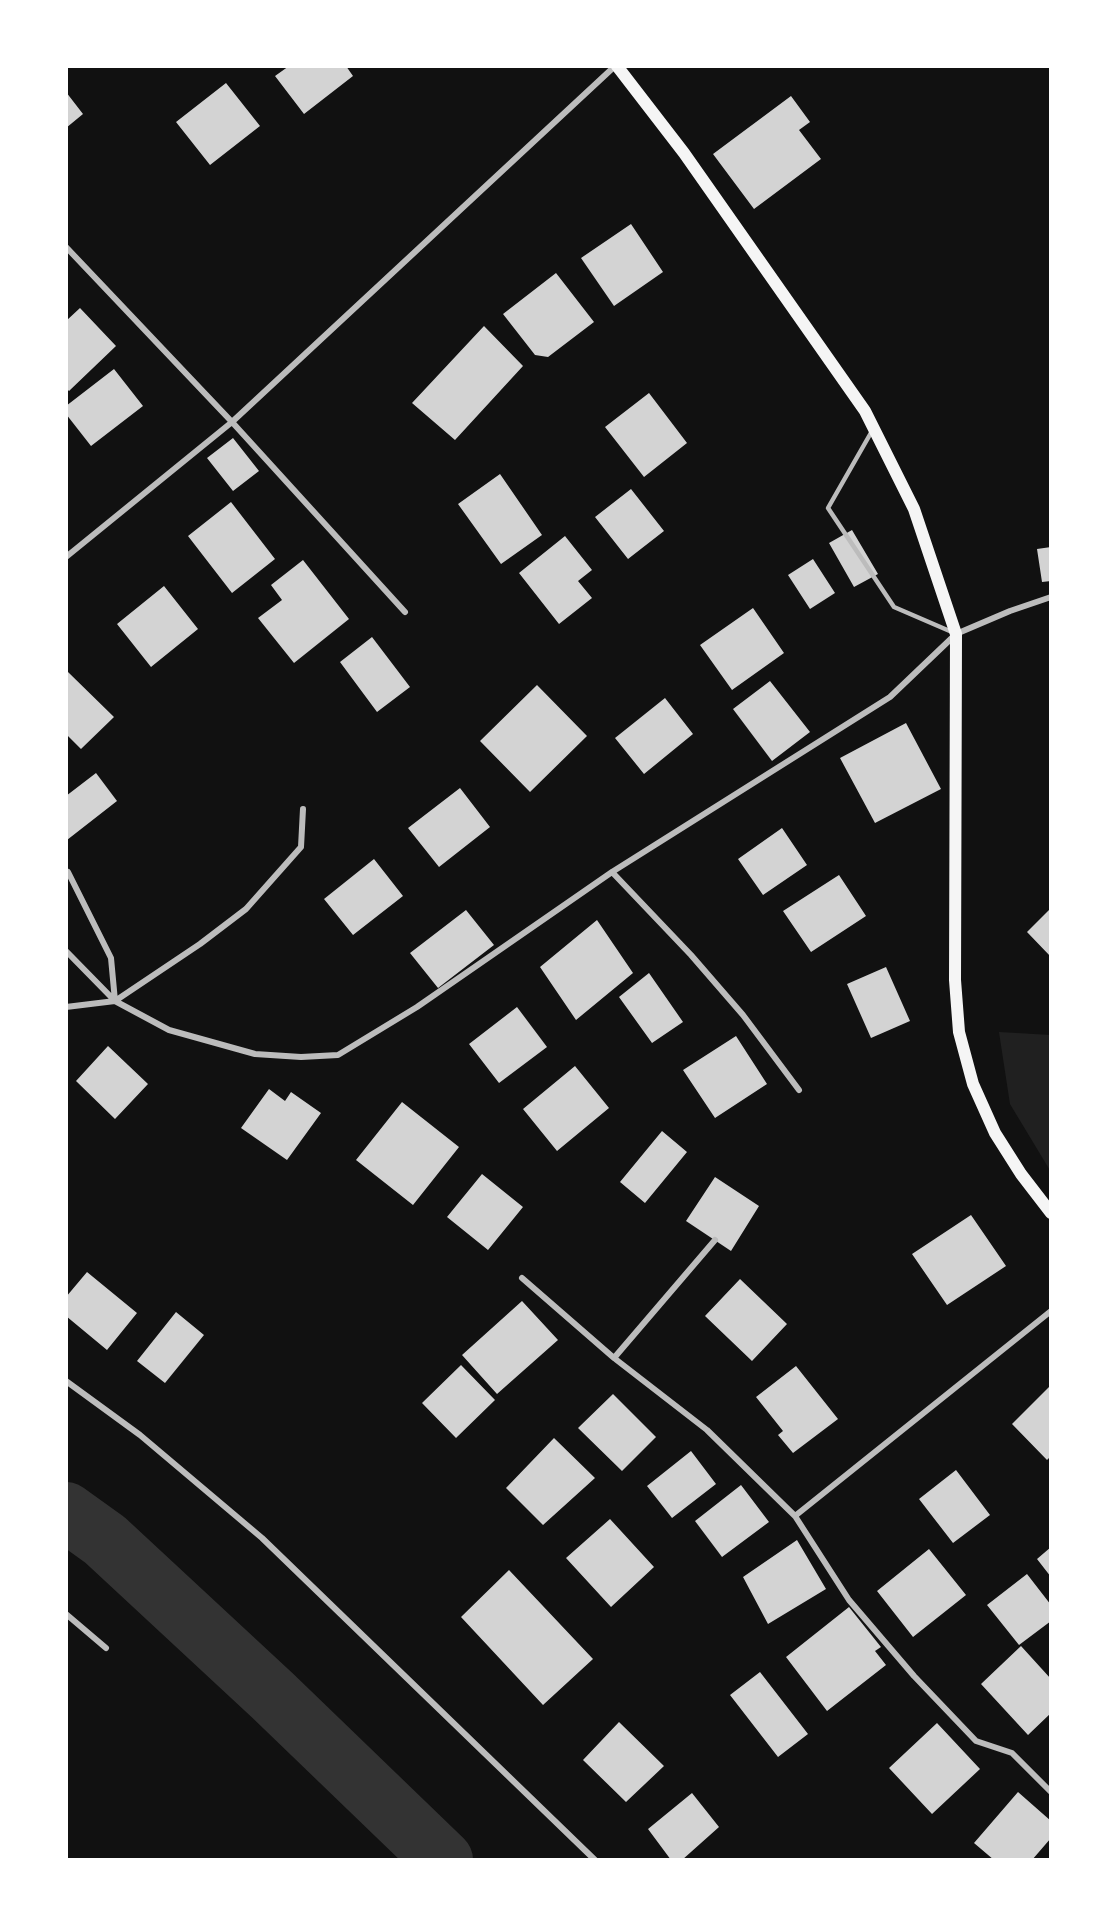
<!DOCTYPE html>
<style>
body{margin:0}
#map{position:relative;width:1117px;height:1926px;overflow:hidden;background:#111;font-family:Quicksand,sans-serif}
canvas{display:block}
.frame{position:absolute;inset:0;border:68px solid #fff;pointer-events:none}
</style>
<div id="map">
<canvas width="1117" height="1926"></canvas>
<div class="frame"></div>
</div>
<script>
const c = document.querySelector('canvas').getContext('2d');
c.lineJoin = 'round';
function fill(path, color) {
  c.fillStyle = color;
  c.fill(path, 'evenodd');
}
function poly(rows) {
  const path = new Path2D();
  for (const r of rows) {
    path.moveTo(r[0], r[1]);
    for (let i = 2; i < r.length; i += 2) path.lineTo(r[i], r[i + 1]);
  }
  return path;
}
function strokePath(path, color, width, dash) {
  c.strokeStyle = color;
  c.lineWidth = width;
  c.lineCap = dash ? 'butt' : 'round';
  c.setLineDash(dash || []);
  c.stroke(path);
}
const green = poly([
 [999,1032,1051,1035,1051,1172,1010,1104]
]);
const river = poly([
 [66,1512,105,1540,273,1696,443,1860]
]);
const building = poly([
 [289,66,346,66,353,76,304,114,275,76],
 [226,83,260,126,210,165,176,122],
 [66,92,83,114,66,128],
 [791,96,810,122,799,130,821,159,754,209,713,154],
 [631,224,663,272,614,306,581,258],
 [556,273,594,322,548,357,535,355,503,314],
 [80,308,116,346,69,391,66,388,66,321],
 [484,326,523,366,455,440,412,403],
 [114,369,143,406,91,446,66,414,66,406],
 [649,393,687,443,644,477,605,427],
 [233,438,259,471,233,491,207,458],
 [500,474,542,535,501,564,458,504],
 [631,489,664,531,628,559,595,517],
 [231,502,275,559,232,593,188,536],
 [852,530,878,574,854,587,829,543],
 [565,536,592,570,578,581,592,598,559,624,519,573],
 [1051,547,1051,581,1042,582,1037,549],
 [813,559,835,593,810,609,788,575],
 [303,560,349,619,294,663,258,618,282,600,271,585],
 [164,586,198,629,151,667,117,624],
 [753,608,784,653,732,690,700,645],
 [372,637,410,687,377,712,340,662],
 [68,672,114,717,81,749,66,734,66,674],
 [770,681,810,732,772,761,733,709],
 [537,685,587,736,530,792,480,741],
 [665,698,693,734,644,774,615,738],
 [906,723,941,789,875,823,840,758],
 [96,773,117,801,67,840,66,796],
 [460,788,490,827,439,867,408,828],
 [782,828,807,865,763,895,738,859],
 [374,859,403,896,353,935,324,899],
 [839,875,866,916,811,952,783,911],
 [1051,908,1051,957,1027,932],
 [466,910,494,945,438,988,410,953],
 [597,920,633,973,576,1020,540,967],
 [886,967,910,1021,871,1038,847,984],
 [649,973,683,1022,652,1043,619,997],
 [517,1007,547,1047,499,1083,469,1044],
 [736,1036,767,1084,715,1118,683,1070],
 [108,1046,148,1084,115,1119,76,1081],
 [575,1066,609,1108,557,1151,523,1109],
 [269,1089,285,1101,291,1092,321,1113,287,1160,241,1128],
 [402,1102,459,1147,413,1205,356,1160],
 [662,1131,687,1152,645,1203,620,1182],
 [482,1174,523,1207,488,1250,447,1217],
 [715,1177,759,1206,731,1251,686,1221],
 [971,1215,1006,1266,947,1305,912,1254],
 [87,1272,137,1313,107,1350,66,1316,66,1297],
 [740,1279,787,1324,752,1361,705,1316],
 [522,1301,558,1340,497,1394,462,1355],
 [176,1312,204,1335,165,1383,137,1361],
 [461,1365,495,1400,456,1438,422,1403],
 [796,1366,838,1419,793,1453,778,1435,783,1431,756,1397],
 [1051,1385,1051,1456,1047,1460,1012,1424],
 [613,1394,656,1437,622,1471,578,1428],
 [554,1438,595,1478,543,1525,506,1488],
 [691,1451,716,1484,672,1518,647,1486],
 [956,1470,990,1515,953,1543,919,1499],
 [741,1485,769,1522,722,1557,695,1521],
 [610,1519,654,1567,611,1607,566,1558],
 [797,1540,826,1589,768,1624,743,1577],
 [1051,1547,1051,1577,1037,1559],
 [929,1549,966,1595,913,1637,877,1591],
 [509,1570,593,1659,543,1705,461,1617],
 [1027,1574,1051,1605,1051,1621,1019,1645,987,1605],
 [849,1607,881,1647,875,1651,886,1665,827,1711,786,1657],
 [1021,1646,1051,1679,1051,1713,1028,1735,981,1684],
 [760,1672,808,1734,778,1757,730,1695],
 [619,1722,664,1766,626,1802,583,1760],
 [937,1723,980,1769,932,1814,889,1768],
 [1018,1792,1051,1821,1051,1838,1032,1860,994,1860,974,1843],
 [692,1793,719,1827,682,1860,671,1860,648,1829]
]);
const service = poly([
 [872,431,828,508,894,607,952,632]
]);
const minor = poly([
 [66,247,232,422,405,612],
 [66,557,232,422,615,66],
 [68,872,111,958,115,1001],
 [612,872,691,955,743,1015,799,1090],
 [66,951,115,1001],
 [115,1001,200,944,246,909,301,847,303,809],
 [66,1007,115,1001,169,1030,255,1054,301,1057,338,1055,417,1007,612,872,890,697,956,634,1010,611,1051,597],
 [522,1278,614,1358,707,1430,795,1516,849,1600,914,1676,976,1741,1012,1753,1051,1792],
 [614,1358,715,1240],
 [66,1381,140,1435,262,1538,595,1860],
 [795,1516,1051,1311],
 [66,1614,106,1648]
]);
const secondary = poly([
 [617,66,684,153,865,411,914,509,956,634,955,980,959,1032,973,1084,995,1133,1021,1174,1051,1213]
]);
fill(green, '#202020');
strokePath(river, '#333', 60);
fill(building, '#d3d3d3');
strokePath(service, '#bcbcbc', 4.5);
strokePath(minor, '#bcbcbc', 6);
strokePath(secondary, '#f5f5f5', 12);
</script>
